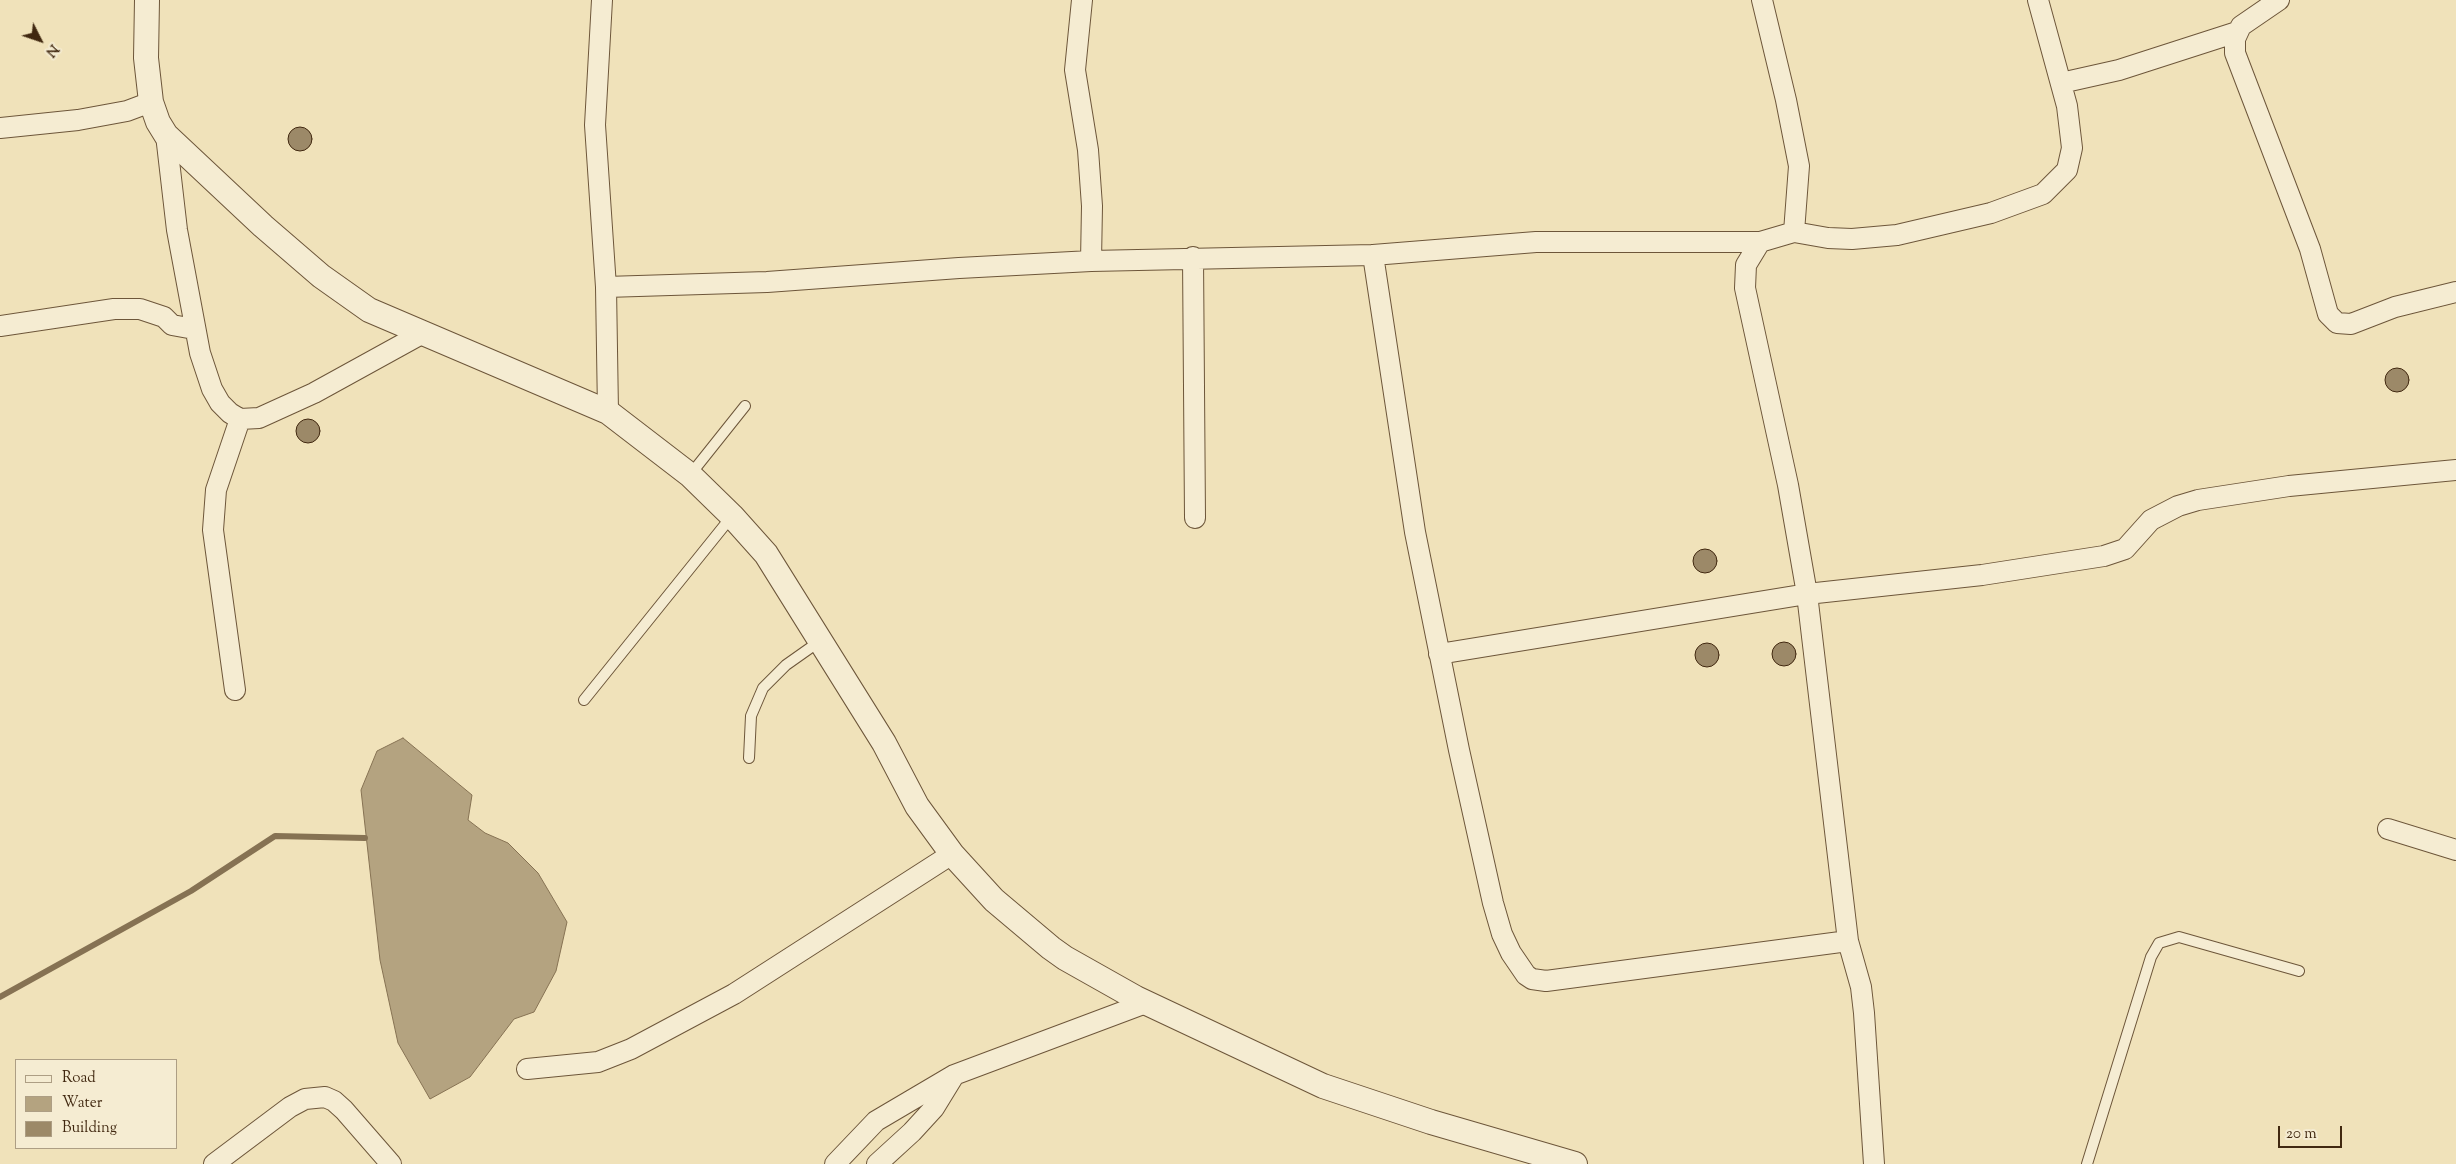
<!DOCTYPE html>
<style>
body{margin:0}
#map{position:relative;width:2456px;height:1164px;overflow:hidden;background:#f0e2ba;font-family:"Sorts Mill Goudy",serif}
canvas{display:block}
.legend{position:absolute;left:15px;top:1059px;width:162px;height:90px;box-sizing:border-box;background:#f5ecd2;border:1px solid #ad9e84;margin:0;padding:6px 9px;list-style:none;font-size:15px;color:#412810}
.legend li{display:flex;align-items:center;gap:10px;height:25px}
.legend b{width:25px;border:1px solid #ad9e84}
.north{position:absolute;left:15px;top:15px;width:50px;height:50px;-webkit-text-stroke:4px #f5ecd2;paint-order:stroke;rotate:131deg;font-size:14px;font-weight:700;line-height:20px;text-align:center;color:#412810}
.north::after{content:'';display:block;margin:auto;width:18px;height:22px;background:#412810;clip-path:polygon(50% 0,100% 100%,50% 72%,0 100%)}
.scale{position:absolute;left:2278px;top:1126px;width:64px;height:22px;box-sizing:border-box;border:2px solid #412810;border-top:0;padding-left:6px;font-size:15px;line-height:18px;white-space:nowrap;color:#412810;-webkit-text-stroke:4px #f5ecd2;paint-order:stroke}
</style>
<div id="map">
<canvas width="2456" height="1164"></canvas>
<ul class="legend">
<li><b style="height:6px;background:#f5ecd2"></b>Road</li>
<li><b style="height:14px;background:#b4a380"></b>Water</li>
<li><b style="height:14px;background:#9c8968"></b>Building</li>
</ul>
<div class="north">N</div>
<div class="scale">20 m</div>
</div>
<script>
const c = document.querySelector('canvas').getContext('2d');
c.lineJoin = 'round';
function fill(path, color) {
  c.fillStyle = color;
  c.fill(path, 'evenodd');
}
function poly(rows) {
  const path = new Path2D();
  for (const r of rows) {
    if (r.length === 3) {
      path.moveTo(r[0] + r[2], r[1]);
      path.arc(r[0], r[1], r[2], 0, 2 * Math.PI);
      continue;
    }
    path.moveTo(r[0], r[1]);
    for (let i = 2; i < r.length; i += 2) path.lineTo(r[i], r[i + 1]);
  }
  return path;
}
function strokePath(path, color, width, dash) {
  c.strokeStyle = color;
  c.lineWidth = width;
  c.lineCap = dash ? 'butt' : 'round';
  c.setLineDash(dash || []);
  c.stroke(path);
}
const water = poly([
 [403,738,472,795,468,820,485,833,508,843,538,873,567,922,556,971,534,1012,514,1019,470,1077,430,1099,398,1043,380,960,361,790,377,751,403,738]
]);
const stream = poly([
 [0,997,191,891,275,836,365,838]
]);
const building = poly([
 [300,139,12],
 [2397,380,12],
 [308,431,12],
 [1705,561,12],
 [1784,654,12],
 [1707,655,12]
]);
const service = poly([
 [690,475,745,406],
 [584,700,732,516],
 [749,758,751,716,763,688,786,665,820,641],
 [2087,1164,2151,957,2159,943,2179,937,2299,971]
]);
const minor = poly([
 [602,0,595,125,606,287,608,412],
 [1082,0,1075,70,1088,150,1092,206,1091,261],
 [1762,0,1786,100,1799,166,1794,232],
 [2279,0,2241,26,2235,39,2235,53,2310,249,2328,314,2337,323,2351,324,2395,307,2456,292],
 [2061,83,2119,70,2237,32],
 [0,128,78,120,127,111,151,102],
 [166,135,177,230,200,353,212,389,220,403,230,413,240,419,259,418,314,393,423,333],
 [1760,242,1746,265,1745,288,1788,485,1807,594,1848,941,1861,987,1864,1013,1874,1164],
 [1373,255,1415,532,1459,750,1493,903,1502,934,1511,953,1526,975,1532,979,1546,981,1848,941],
 [1193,257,1195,518],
 [606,287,767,282,959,268,1091,261,1373,255,1536,242,1760,242,1794,232,1828,238,1852,239,1897,235,1991,213,2043,194,2067,170,2072,148,2067,106,2038,0],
 [0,326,114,309,140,309,164,317,172,325,194,329],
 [1439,654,1807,594,1982,575,2104,556,2125,549,2151,520,2178,506,2198,500,2289,486,2456,470],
 [235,690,213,530,216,490,240,419],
 [2388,829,2456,850],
 [527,1069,598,1062,631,1049,734,994,952,854],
 [214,1164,290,1107,305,1099,325,1097,334,1101,344,1110,391,1164],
 [835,1164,876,1121,954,1075,1146,1003],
 [877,1164,912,1132,934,1108,953,1077]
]);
const tertiary = poly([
 [147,0,146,58,151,102,158,122,166,135,263,226,321,276,369,310,608,412,690,475,732,516,766,554,884,743,917,806,952,854,994,900,1051,948,1065,958,1136,998,1323,1086,1431,1122,1575,1164]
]);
fill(water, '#b4a380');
strokePath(water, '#867253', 1);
strokePath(stream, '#867253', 6);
fill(building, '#9c8968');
strokePath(building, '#412810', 1);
strokePath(service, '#6d563a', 12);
strokePath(minor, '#6d563a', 22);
strokePath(tertiary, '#6d563a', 26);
strokePath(service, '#f5ecd2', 10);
strokePath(minor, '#f5ecd2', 20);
strokePath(tertiary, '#f5ecd2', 24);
</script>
